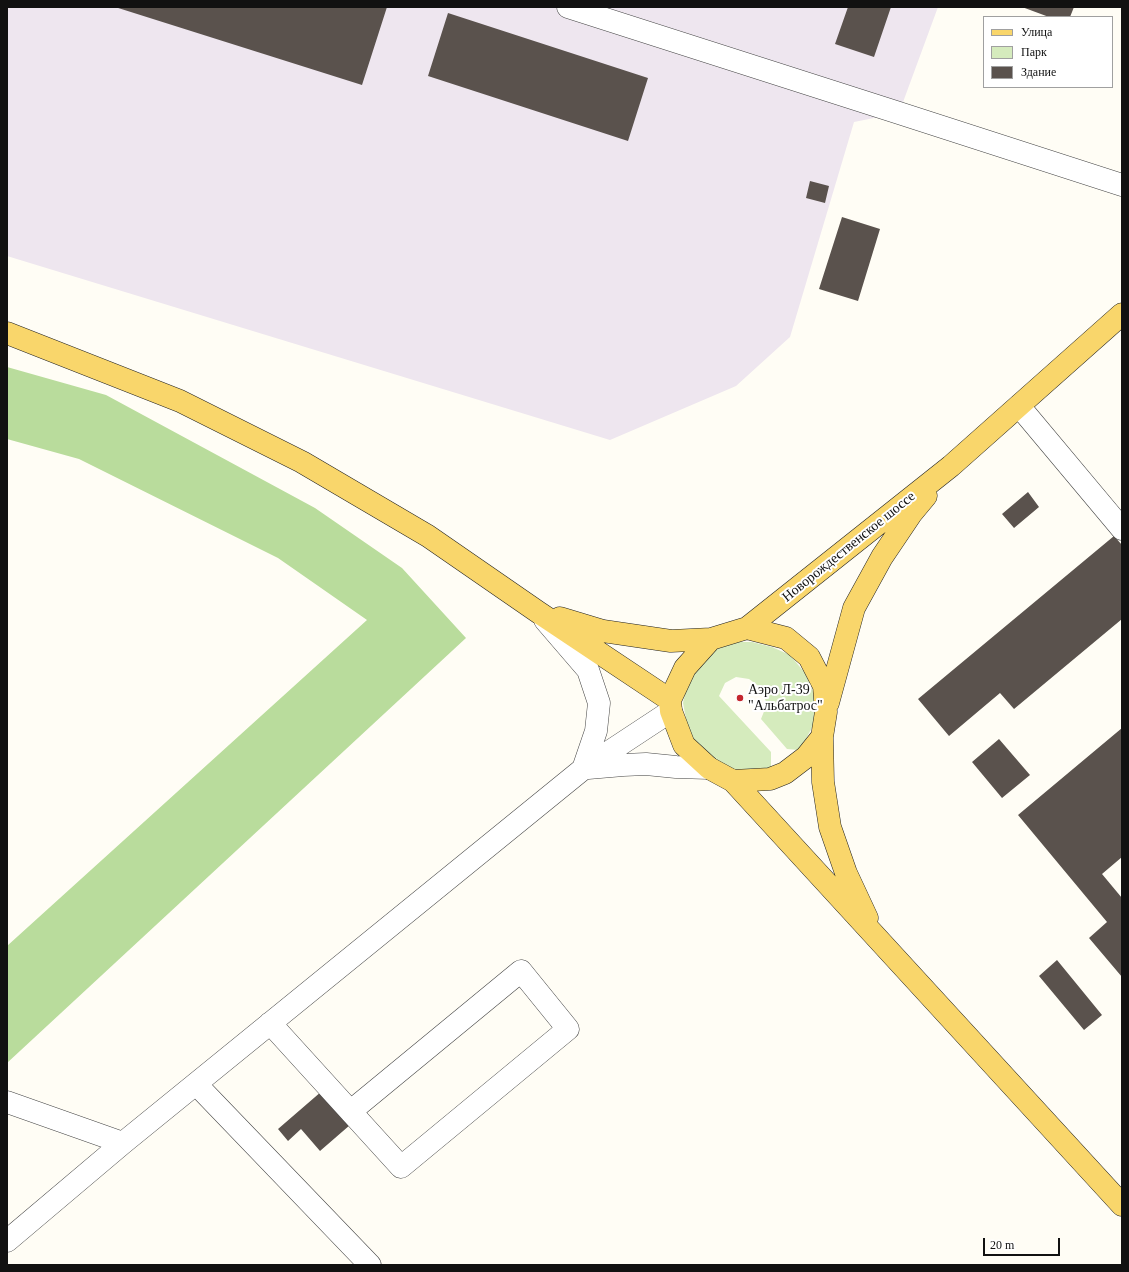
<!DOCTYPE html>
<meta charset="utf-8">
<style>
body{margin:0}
#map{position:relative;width:1129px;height:1272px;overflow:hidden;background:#fffdf5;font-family:Georgia,serif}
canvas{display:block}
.frame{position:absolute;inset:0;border:8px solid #111;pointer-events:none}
.legend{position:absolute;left:983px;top:16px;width:130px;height:72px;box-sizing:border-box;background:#fff;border:1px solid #a0a0a0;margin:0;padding:5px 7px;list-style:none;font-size:12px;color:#111}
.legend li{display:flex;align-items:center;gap:8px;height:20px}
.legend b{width:20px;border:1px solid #a0a0a0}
.scale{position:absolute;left:983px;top:1238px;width:77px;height:18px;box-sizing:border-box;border:2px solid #111;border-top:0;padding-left:5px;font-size:12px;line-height:14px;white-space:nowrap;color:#111;-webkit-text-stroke:3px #fff;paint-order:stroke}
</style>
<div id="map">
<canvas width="1129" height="1272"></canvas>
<div class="frame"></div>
<ul class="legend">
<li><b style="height:5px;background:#f9d66b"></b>Улица</li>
<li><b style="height:11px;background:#d5ebbd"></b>Парк</li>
<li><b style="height:11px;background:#5a524d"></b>Здание</li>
</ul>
<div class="scale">20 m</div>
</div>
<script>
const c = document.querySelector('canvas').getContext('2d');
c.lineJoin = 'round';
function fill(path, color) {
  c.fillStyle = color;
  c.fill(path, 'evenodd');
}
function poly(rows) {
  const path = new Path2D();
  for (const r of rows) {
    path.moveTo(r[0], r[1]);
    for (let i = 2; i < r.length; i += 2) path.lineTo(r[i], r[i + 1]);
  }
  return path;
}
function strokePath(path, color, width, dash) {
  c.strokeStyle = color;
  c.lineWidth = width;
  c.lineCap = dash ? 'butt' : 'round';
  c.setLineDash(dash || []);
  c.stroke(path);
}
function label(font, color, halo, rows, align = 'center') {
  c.font = font + ' Georgia,serif';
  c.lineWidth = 4;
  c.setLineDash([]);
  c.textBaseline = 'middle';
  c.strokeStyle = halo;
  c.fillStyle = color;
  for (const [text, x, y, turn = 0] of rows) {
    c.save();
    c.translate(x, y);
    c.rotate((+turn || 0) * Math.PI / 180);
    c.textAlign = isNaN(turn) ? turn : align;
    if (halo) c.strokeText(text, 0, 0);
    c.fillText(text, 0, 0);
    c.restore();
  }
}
const industrial = poly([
 [7,7,938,7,899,113,854,122,790,337,736,386,610,440,7,256]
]);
const green = poly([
 [729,642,752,642,772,647,790,655,805,673,814,694,816,720,807,737,799,750,787,749,761,719,767,704,760,687,749,679,736,677,725,683,719,696,771,752,771,768,750,772,729,769,712,760,696,744,688,729,683,703,687,684,699,666,712,650]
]);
const forest = poly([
 [7,367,106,395,315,508,402,568,466,638,7,1063,7,946,367,620,278,558,79,459,7,439]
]);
const building = poly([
 [115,7,387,7,362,85],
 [848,7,891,7,874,57,835,44],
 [1022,7,1074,7,1070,17,1049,17],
 [448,13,648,78,628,141,428,76],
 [810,181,829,186,825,203,806,198],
 [842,217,880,229,858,301,819,289],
 [1028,492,1039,507,1014,528,1002,514],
 [1114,536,1122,545,1122,619,1014,709,1000,693,949,736,918,699],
 [1122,728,1122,857,1102,874,1122,898,1122,977,1089,938,1107,922,1018,815],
 [999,739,1030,775,1002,798,972,762],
 [1057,960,1102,1015,1084,1030,1039,976],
 [322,1091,350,1125,320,1151,301,1129,288,1141,278,1129]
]);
const minor = poly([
 [568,7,899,113,1122,185],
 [1019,406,1122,529],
 [545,620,588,670,599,703,596,731,583,769],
 [588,768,623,765,646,764,676,767,709,768],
 [270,1023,401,1167,568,1029,521,971,351,1111],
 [196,1084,370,1265],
 [7,1102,123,1143],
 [7,1241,123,1143,583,769,671,711]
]);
const major = poly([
 [7,333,180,401,302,462,428,536,538,612,670,700],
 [560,618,603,631,671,641,711,639],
 [747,628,951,466,1122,314],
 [747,628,786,638,809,657,824,686,826,712,822,737,806,757,785,773,770,779,733,781,709,768,684,745,671,711,670,700,685,668,711,639,747,628],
 [828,703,854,608,882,557,911,514,926,496],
 [822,737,823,782,830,827,846,873,867,918],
 [733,781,1122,1205]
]);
const markers = [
 [740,698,4,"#c4262e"]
];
const streetNames = [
 ["Новорождественское шоссе",849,547,-39]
];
const poiNames = [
 ["Аэро Л-39",748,690],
 ["\"Альбатрос\"",748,706]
];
fill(industrial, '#eee6ef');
fill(green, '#d5ebbd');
fill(forest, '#b9dc9c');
fill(building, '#5a524d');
strokePath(minor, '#444', 23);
strokePath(major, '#222', 23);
strokePath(minor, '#fff', 22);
strokePath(major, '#f9d66b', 22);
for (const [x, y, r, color] of markers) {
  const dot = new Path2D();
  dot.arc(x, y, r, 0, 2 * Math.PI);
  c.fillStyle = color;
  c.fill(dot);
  strokePath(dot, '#fff', 1.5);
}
label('14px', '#111', '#fff', streetNames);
label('14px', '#111', '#fff', poiNames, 'left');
</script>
